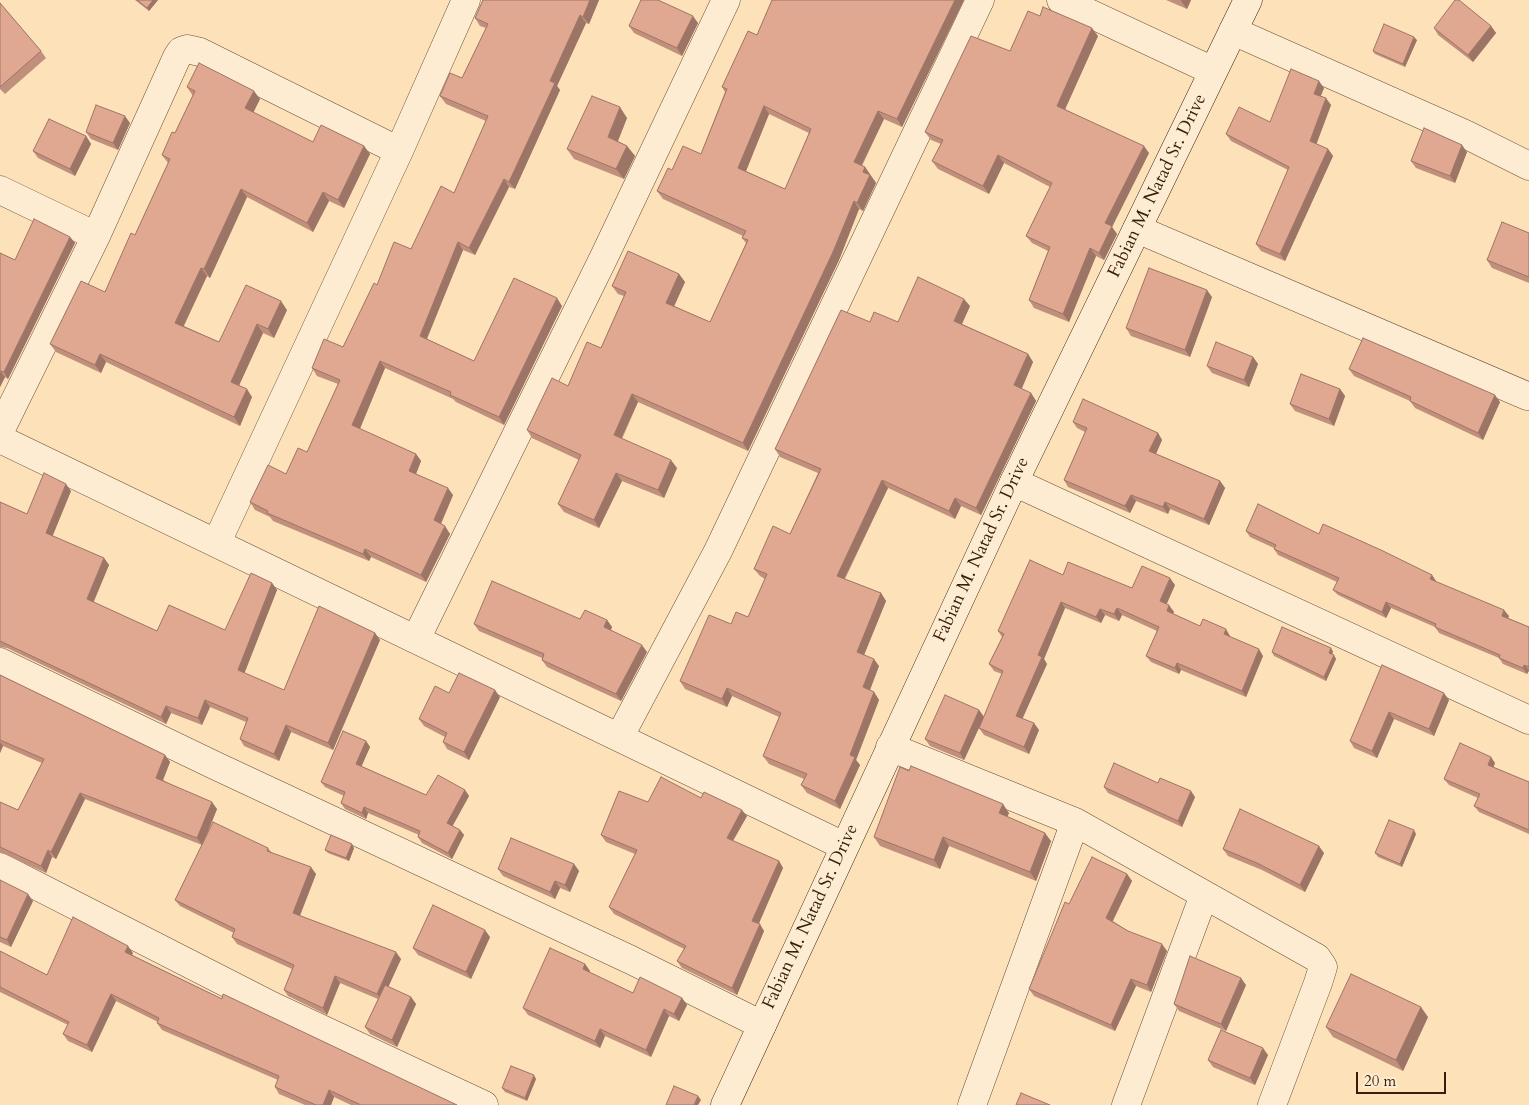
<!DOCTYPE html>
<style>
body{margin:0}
#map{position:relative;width:1529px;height:1105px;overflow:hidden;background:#fde1b9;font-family:Cardo,serif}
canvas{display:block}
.scale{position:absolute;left:1356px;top:1072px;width:90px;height:22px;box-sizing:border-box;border:2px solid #371e0a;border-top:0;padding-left:6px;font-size:15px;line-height:18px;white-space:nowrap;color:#371e0a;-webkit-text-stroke:4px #feecd2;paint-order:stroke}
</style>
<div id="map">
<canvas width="1529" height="1105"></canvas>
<div class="scale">20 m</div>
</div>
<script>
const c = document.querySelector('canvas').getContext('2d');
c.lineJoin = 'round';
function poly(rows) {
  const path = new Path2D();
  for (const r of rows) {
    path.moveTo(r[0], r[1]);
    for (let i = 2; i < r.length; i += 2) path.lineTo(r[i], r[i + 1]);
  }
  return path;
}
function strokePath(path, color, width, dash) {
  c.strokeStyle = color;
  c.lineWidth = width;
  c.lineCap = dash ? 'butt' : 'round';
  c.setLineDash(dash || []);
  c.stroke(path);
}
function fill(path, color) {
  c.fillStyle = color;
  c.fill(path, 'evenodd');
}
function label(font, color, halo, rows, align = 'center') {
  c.font = font + ' Cardo,serif';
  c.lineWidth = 4;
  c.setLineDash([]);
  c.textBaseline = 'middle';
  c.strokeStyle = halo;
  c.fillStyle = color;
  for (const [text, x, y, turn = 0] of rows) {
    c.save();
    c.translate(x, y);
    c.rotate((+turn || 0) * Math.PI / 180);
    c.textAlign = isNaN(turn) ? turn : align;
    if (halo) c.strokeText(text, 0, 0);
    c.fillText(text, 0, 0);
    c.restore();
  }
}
const street = poly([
 [1061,0,1213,71],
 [1233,31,1465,134,1529,166],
 [0,190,96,236],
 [1137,229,1527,396],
 [0,431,96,236,177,57,181,51,187,49,200,52,399,151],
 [0,439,844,846],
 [1014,482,1529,720],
 [217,542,399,151,466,0],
 [416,639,604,257,726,0],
 [0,662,214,765,631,960,762,1025],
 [620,736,718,551,980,0],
 [890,747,1075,822,1317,958,1323,967,1318,983,1272,1105],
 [0,867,272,1006,484,1105],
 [972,1105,1075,822],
 [1126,1105,1204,895]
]);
const secondary = poly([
 [725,1105,1014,482,1248,0]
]);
const wall = poly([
 [135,0,158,0,149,11],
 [483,0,599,0,589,24,586,23,557,86,560,90,515,189,509,187,475,255,463,250,427,339,474,361,562,306,504,425,456,402,453,399,385,368,360,429,416,454,421,461,416,474,453,495,441,524,450,534,426,582,371,557,369,561,273,521,270,517,255,510,250,502,286,474,307,452,338,384,317,376,312,368,343,347,377,285,411,249,454,193,486,121,446,104,440,96,462,78,486,28,480,26,475,18],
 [772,0,964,0,902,127,884,119,862,166,865,167,876,183,863,211,859,209,839,260,748,451,638,402,622,439,677,468,664,498,622,481,599,528,564,512,558,504,579,460,532,438,527,430,568,386,601,348,624,296,618,294,612,286,679,274,685,282,674,306,710,322,746,243,742,238,743,236,663,199,657,191,672,170,701,154,725,92,722,87,757,35],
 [769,114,809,133,785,189,746,171],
 [1166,0,1191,0,1187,9],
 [0,3,41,51,46,58,5,94,0,89],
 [1040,16,1098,36,1065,109,1149,153,1112,227,1117,234,1104,260,1096,256,1069,322,1034,308,1029,300,1048,251,1032,243,1026,236,1050,187,1004,163,989,194,938,169,932,161,941,144,931,140,925,132,1010,51],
 [698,23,682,56,634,33,629,26],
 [1491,26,1496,33,1473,62,1438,35,1434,28],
 [1417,40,1405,67,1375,54,1373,51],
 [187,87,260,99,253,113,313,142,364,146,370,154,344,208,329,201,313,232,247,197,210,278,207,276,184,326,219,342,287,310,274,338,263,333,239,385,252,397,240,426,106,362,101,373,56,352,50,344,105,292,135,235,168,163,162,155,175,133,193,96],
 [1324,88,1320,96,1331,105,1316,144,1328,149,1333,156,1285,261,1261,251,1256,244,1288,170,1231,141,1226,134,1270,122],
 [627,118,618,141,627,146,635,156,624,179,574,159,567,149],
 [130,123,118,150,91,139,86,132],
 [86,136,91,144,75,176,38,158,33,151],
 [1467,152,1455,183,1416,168,1411,161],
 [1529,233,1529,283,1492,268,1487,260],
 [70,237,75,243,8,379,5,377,0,387,0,253,15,260],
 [1212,297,1190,357,1131,336,1126,328],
 [970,306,962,324,1028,354,1033,362,1021,389,1031,393,1036,401,981,515,961,506,955,519,888,488,845,579,881,593,886,601,864,655,879,666,870,690,874,692,879,700,856,760,860,765,840,809,807,793,801,785,804,779,769,764,763,756,779,717,732,696,727,707,685,689,680,681,731,624,748,617,765,579,760,576,754,569,790,534,818,473,780,457,775,449,870,322,898,322],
 [1253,357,1258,364,1249,387,1212,373,1207,366],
 [1349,369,1500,402,1483,440,1415,408,1410,401,1354,376],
 [1340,389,1345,396,1334,426,1295,411,1290,404],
 [1073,422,1158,433,1162,440,1156,454,1220,481,1225,488,1209,525,1170,509,1168,514,1136,501,1130,513,1068,487,1064,480,1085,432,1077,428],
 [71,491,52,536,104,558,109,565,93,602,157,631,225,630,272,583,277,590,244,673,284,690,375,633,380,640,333,750,291,732,279,761,244,746,240,739,246,722,210,707,202,725,171,713,166,724,7,648,0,647,0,502,27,514],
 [1246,531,1319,534,1432,575,1436,582,1509,616,1508,618,1529,627,1529,671,1527,674,1503,664,1499,658,1439,633,1435,627,1391,608,1386,618,1338,595,1333,590,1337,582,1278,555,1274,549,1274,548,1250,537],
 [1063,575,1132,588,1175,585,1166,604,1174,612,1173,614,1200,626,1230,636,1230,637,1263,656,1246,697,1181,670,1179,674,1151,662,1146,656,1157,631,1122,615,1119,621,1105,615,1101,623,1065,608,1044,659,1047,664,1022,718,1039,730,1029,754,984,735,979,728,964,760,930,746,925,739,979,710,984,717,1002,674,994,671,989,664,1002,637,998,631],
 [580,619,607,620,612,627,611,630,647,652,621,701,547,667,542,660,542,658,479,631,474,624],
 [1331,648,1333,652,1332,654,1336,659,1326,681,1274,656,1272,652],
 [1382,665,1449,700,1434,736,1394,719,1377,758,1354,748,1350,741],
 [0,675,165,755,170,762,163,780,217,809,205,840,268,848,272,853,316,874,300,916,401,959,388,987,411,997,416,1004,397,1047,370,1034,365,1027,378,999,340,983,327,1015,288,996,284,990,292,969,237,944,232,937,234,933,180,906,175,900,202,845,85,799,56,859,52,857,46,873,0,852,0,802,18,810,42,763,3,746,0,753],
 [500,697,469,760,447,749,443,742,445,737,424,726,419,719],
 [366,741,370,747,361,766,426,795,465,790,469,796,452,826,460,830,464,835,452,859,422,843,418,837,419,835,368,813,366,819,345,809,341,803,344,796,325,787,321,782],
 [1495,763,1493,767,1529,782,1529,834,1479,812,1474,806,1478,798,1449,785,1444,779],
 [1158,783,1195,797,1182,827,1108,793,1104,787],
 [701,798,747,816,733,841,779,861,783,868,758,924,764,931,737,995,682,968,677,961,684,949,614,914,609,907,635,854,606,842,601,835,648,802],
 [1009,813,1007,817,1051,841,1036,881,949,846,940,869,880,846,874,837],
 [1416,834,1402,867,1378,857,1375,853],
 [354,848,349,861,328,853,325,850],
 [1223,849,1324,853,1305,892,1262,870,1228,856],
 [574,864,579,871,570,892,560,888,555,899,503,876,498,869],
 [1127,874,1132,881,1113,921,1128,931,1167,951,1151,992,1136,986,1115,1031,1034,996,1029,989,1069,904],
 [0,880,33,901,11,947,0,942],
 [490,937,471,979,418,955,413,948],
 [0,951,47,975,133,953,132,955,222,999,457,1105,351,1105,334,1097,331,1105,305,1105,279,1094,275,1087,278,1080,162,1030,157,1023,158,1022,116,1001,92,1052,68,1041,63,1034,68,1025,0,992],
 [585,964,590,971,590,973,633,993,682,998,687,1005,679,1021,669,1016,651,1057,605,1036,600,1048,528,1015,523,1008],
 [1246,985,1226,1031,1179,1011,1174,1004],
 [1428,1017,1403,1071,1333,1037,1326,1027],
 [1268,1055,1255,1085,1213,1067,1208,1060],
 [536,1079,527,1101,505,1092,502,1088]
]);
const shadedWall = poly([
 [153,0,158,0,149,11,147,8],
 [590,0,599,0,589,24,583,17],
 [955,0,964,0,902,127,897,119],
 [1181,0,1191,0,1187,9,1181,1],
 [580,15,586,23,557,86,560,90,515,189,509,182,550,81],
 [693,16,698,23,682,56,677,48],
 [1491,26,1496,33,1473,62,1468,55],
 [1092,28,1098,36,1063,114,1057,106],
 [1414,37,1417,40,1405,67,1403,64],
 [1319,81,1324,88,1319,101,1314,94],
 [254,91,260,99,251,117,245,108],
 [1326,98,1331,105,1315,148,1310,141],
 [764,106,769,114,744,176,738,168],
 [620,107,627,118,615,148,608,137],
 [878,111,884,119,859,170,854,162],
 [125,116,130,123,118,150,113,143],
 [86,136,91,144,75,176,70,169],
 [1462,145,1467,152,1455,183,1450,176],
 [364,146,370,154,344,208,338,200],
 [627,146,635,156,624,179,616,169],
 [1144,146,1149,153,1112,227,1117,234,1104,260,1099,253,1105,223],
 [1328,149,1333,156,1285,261,1280,254],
 [998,155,1004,163,989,194,983,186],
 [865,167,876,183,863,211,857,203,863,172],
 [504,179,509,187,475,255,469,248],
 [241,189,247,197,210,278,204,269],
 [323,192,329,201,313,232,307,223],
 [854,201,859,209,839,260,748,451,743,443],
 [70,237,75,243,8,379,4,372],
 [458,242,463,250,425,343,420,336],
 [1090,248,1096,256,1069,322,1063,314],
 [201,268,207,276,181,331,175,323],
 [679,274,685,282,672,311,666,303],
 [1207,290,1212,297,1190,357,1185,350],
 [557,298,562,306,504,425,499,417],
 [964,299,970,306,960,328,954,321],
 [281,301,287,310,274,338,268,329],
 [257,324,263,333,237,390,231,382],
 [100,354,106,362,101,373,95,365],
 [1028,354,1033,362,1020,393,1014,385],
 [1253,357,1258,364,1249,387,1244,380],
 [380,361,385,368,358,433,352,425],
 [0,371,5,377,0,387],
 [247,389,252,397,240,426,234,417],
 [1340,389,1345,396,1334,426,1329,419],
 [1031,393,1036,401,981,515,976,508],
 [632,394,638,402,619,443,614,435],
 [1495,395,1500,402,1483,440,1478,433],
 [1158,433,1162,440,1154,458,1149,451],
 [416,454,421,461,414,479,409,471],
 [671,460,677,468,664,498,658,490],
 [616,473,622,481,599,528,594,520],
 [882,480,888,488,842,583,837,576],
 [1220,481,1225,488,1209,525,1204,519],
 [66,484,71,491,51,540,46,533],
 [448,488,453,495,439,528,434,520],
 [1131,495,1136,501,1130,513,1125,506],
 [955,498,961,506,955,519,949,511],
 [1165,502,1170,509,1168,514,1163,507],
 [445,526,450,534,426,582,421,575],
 [365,549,371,557,369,561,363,554],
 [104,558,109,565,92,606,87,599],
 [1432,575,1436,581,1435,585,1430,579],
 [1170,578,1175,585,1165,608,1160,601],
 [272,583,277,590,243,677,238,670],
 [881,593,886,601,862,660,857,652],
 [1061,602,1065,608,1044,659,1047,664,1021,722,1016,716,1038,655],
 [1386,602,1391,608,1386,618,1382,612],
 [1169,605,1174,612,1171,618,1167,611],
 [1117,608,1122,615,1119,621,1114,614],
 [1100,609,1105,615,1101,623,1096,617],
 [1504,610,1509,616,1506,622,1502,616],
 [607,620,612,627,609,634,604,627],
 [1226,629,1230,636,1228,641,1224,634],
 [375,633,380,640,333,750,328,743],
 [642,645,647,652,621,701,616,694],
 [1331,648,1333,652,1331,656,1329,653],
 [1259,649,1263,656,1246,697,1242,691],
 [1334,655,1336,659,1326,681,1324,677],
 [874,659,879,666,868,695,863,687],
 [1177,663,1181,670,1179,674,1175,668],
 [1524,665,1529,670,1527,674,1523,668],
 [727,688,732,696,727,707,722,699],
 [495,690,500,697,469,760,464,752],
 [874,692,879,700,856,760,860,765,840,809,835,801,850,755],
 [1444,693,1449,700,1434,736,1429,729],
 [205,700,210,707,202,725,198,718],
 [166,706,171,713,166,724,161,717],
 [979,710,984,717,964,760,960,753],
 [1389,712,1394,719,1377,758,1372,751],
 [1034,723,1039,730,1029,754,1024,747],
 [286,725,291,732,279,761,274,754],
 [366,741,370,747,360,770,356,764],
 [0,742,3,746,0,753],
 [165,755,170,762,161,785,156,778],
 [1491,757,1495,763,1492,771,1488,765],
 [465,790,469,796,451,829,447,823],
 [1191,791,1195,797,1182,827,1178,821],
 [80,793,85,799,56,859,51,852],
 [212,802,217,809,202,845,197,838],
 [1003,804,1009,813,1005,822,999,813],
 [364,807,368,813,366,819,362,813],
 [742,810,747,816,731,844,727,838],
 [460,830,464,835,452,859,448,853],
 [1414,830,1416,834,1402,867,1400,864],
 [1045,833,1051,841,1036,881,1030,872],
 [943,837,949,846,940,869,934,860],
 [352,844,354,848,349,861,346,858],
 [1319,846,1324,853,1305,892,1300,885],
 [48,850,52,857,46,873,41,866],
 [779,861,783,868,757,928,752,921],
 [574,864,579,871,570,892,565,885],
 [311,867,316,874,298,920,293,913],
 [1127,874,1132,881,1111,924,1106,918],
 [555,881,560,888,555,899,550,892],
 [28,894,33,901,11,947,7,940],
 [760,924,764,931,737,995,732,988],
 [485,930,490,937,471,979,466,972],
 [1162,944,1167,951,1151,992,1147,985],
 [128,946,133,953,130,959,125,952],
 [396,952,401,959,382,1001,377,994],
 [585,964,590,971,588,976,583,969],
 [335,976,340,983,327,1015,323,1008],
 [1241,978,1246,985,1226,1031,1221,1024],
 [1131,979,1136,986,1115,1031,1111,1025],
 [111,994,116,1001,92,1052,87,1045],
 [411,997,416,1004,397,1047,392,1040],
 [682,998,687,1005,679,1021,674,1014],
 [1421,1007,1428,1017,1403,1071,1396,1060],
 [664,1009,669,1016,651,1057,646,1050],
 [600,1029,605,1036,600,1048,595,1041],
 [1263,1048,1268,1055,1255,1085,1250,1078],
 [534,1075,536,1079,527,1101,525,1098],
 [329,1090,334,1097,331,1105,323,1105],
 [698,1096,701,1100,698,1105,694,1105]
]);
const building = poly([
 [137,0,153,0,147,8,137,0],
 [483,0,590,0,583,17,580,15,550,81,555,83,509,182,504,179,469,248,458,242,420,336,474,361,514,278,557,298,499,417,450,395,451,392,380,361,352,425,416,454,409,471,448,488,434,520,445,526,421,575,365,549,363,554,267,513,268,511,250,502,268,465,286,474,298,448,307,452,340,380,312,368,324,339,343,347,374,283,377,285,394,242,411,249,441,186,454,193,488,116,440,96,450,73,462,78,488,24,475,18,483,0],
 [641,0,658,0,693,16,677,48,629,26,641,0],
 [772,0,955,0,897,119,878,111,854,162,865,167,863,172,870,175,857,203,854,201,833,252,743,443,632,394,614,435,671,460,658,490,616,473,594,520,558,504,581,455,527,430,552,378,568,386,587,342,601,348,626,292,612,286,628,251,679,274,666,303,710,322,748,240,742,238,746,231,657,191,668,168,672,170,683,146,701,154,727,89,722,87,748,31,757,35,772,0],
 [764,106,811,129,785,189,738,168,764,106],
 [1455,0,1459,0,1491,26,1468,55,1434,28,1455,0],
 [0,3,41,51,0,87,0,3],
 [1043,7,1092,28,1057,106,1144,146,1105,223,1112,226,1099,253,1090,248,1063,314,1029,300,1050,247,1026,236,1052,183,998,155,983,186,932,161,943,140,925,132,971,36,1010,51,1028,11,1040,16,1043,7],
 [1384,24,1414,37,1403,64,1373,51,1384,24],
 [199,63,254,91,245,108,313,142,321,125,364,146,338,200,323,192,307,223,241,189,204,269,201,268,175,323,219,342,246,285,281,301,268,329,257,324,231,382,247,389,234,417,100,354,95,365,50,344,81,281,105,292,131,233,135,235,170,159,162,155,172,132,175,133,195,91,187,87,199,63],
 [1291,69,1319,81,1314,94,1326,98,1310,141,1328,149,1280,254,1256,244,1289,167,1226,134,1239,107,1270,122,1291,69],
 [592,96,620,107,608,137,627,146,616,169,567,149,592,96],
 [96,105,125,116,113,143,86,132,96,105],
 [49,119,86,136,70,169,33,151,49,119],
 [1424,128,1462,145,1450,176,1411,161,1424,128],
 [34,219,70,237,4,372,0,371,0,253,15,260,34,219],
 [1502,222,1529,233,1529,277,1487,260,1502,222],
 [1149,268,1207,290,1185,350,1126,328,1149,268],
 [918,277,964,299,954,321,1028,354,1014,385,1031,393,976,508,955,498,949,511,882,480,837,576,881,593,857,652,874,659,863,687,874,692,850,755,855,757,835,801,801,785,807,774,763,756,781,713,727,688,722,699,680,681,709,615,731,624,736,612,748,617,767,574,754,569,773,526,790,534,821,469,775,449,841,310,870,322,874,312,898,322,918,277],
 [1363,338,1495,395,1478,433,1410,401,1411,397,1349,369,1363,338],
 [1216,342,1253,357,1244,380,1207,366,1216,342],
 [1301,374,1340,389,1329,419,1290,404,1301,374],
 [1083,399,1158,433,1149,451,1220,481,1204,519,1165,502,1163,507,1131,495,1125,506,1064,480,1087,428,1073,422,1083,399],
 [44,473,66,484,46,533,104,558,87,599,157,631,169,605,225,630,251,573,272,583,238,670,284,690,319,606,375,633,328,743,286,725,274,754,240,739,248,718,205,700,198,718,166,706,161,717,0,641,0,502,27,514,44,473],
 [1258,504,1319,534,1323,524,1381,550,1432,575,1430,579,1504,610,1502,616,1529,627,1529,667,1524,665,1523,668,1499,658,1500,655,1435,627,1436,624,1386,602,1382,612,1333,590,1339,578,1274,549,1276,545,1246,531,1258,504],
 [1030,560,1063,575,1068,562,1132,588,1142,566,1170,578,1160,601,1169,605,1167,611,1200,626,1203,619,1226,629,1224,634,1259,649,1242,691,1177,663,1175,668,1146,656,1159,627,1117,608,1114,614,1100,609,1096,617,1061,602,1038,655,1042,657,1016,716,1034,723,1024,747,979,728,1003,671,989,664,1004,634,998,631,1030,560],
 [492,581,580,619,585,610,607,620,604,627,642,645,616,694,542,660,544,654,474,624,492,581],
 [1282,627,1331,648,1329,653,1334,655,1324,677,1272,652,1282,627],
 [1382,665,1444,693,1429,729,1389,712,1372,751,1350,741,1382,665],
 [459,673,495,690,464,752,443,742,447,733,419,719,435,686,449,693,459,673],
 [0,675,165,755,156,778,212,802,197,838,80,793,51,852,48,850,41,866,0,847,0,802,18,810,44,759,0,740,0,675],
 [945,695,979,710,960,753,925,739,945,695],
 [343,731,366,741,356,764,426,795,438,775,465,790,447,823,460,830,448,853,418,837,420,831,364,807,362,813,341,803,345,792,321,782,343,731],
 [1460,743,1491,757,1488,765,1529,782,1529,830,1474,806,1480,794,1444,779,1460,743],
 [1114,763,1158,783,1160,778,1191,791,1178,821,1104,787,1114,763],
 [911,766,1003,804,999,813,1045,833,1030,872,943,837,934,860,874,837,900,767,909,771,911,766],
 [661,777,701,798,704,792,742,810,727,838,779,861,752,921,760,924,732,988,677,961,686,946,609,907,637,850,601,835,619,791,648,802,661,777],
 [1240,809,1319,846,1300,885,1257,863,1223,849,1240,809],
 [1389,820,1414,830,1400,864,1375,853,1389,820],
 [213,822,268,848,267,851,311,867,293,913,396,952,377,994,335,976,323,1008,284,990,294,965,232,937,235,929,175,900,213,822],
 [331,835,352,844,346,858,325,850,331,835],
 [511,838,574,864,565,885,555,881,550,892,498,869,511,838],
 [1092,857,1127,874,1106,918,1128,931,1162,944,1147,985,1131,979,1111,1025,1029,989,1065,902,1069,904,1092,857],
 [0,880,28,894,7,940,0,937,0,880],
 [433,905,485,930,466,972,413,948,433,905],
 [73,917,128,946,125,952,222,999,223,994,457,1105,361,1105,329,1090,323,1105,316,1105,275,1087,279,1076,157,1023,159,1018,111,994,87,1045,63,1034,69,1022,0,987,0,951,47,975,73,917],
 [550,948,585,964,583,969,633,993,640,977,682,998,674,1014,664,1009,646,1050,600,1029,595,1041,523,1008,550,948],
 [1190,956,1241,978,1221,1024,1174,1004,1190,956],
 [1351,974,1421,1007,1396,1060,1326,1027,1351,974],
 [385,985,411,997,392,1040,365,1027,385,985],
 [1221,1030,1263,1048,1250,1078,1208,1060,1221,1030],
 [511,1066,534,1075,525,1098,502,1088,511,1066],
 [674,1086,698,1096,694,1105,666,1105,674,1086],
 [1021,1093,1050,1105,1016,1105,1021,1093]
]);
const streetNames = [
 ["Fabian M. Natad Sr. Drive",1158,186,-64],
 ["Fabian M. Natad Sr. Drive",982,550,-65],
 ["Fabian M. Natad Sr. Drive",811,917,-65]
];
strokePath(street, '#684f36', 29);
strokePath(secondary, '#371e0a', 29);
strokePath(street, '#feecd2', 28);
strokePath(secondary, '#feecd2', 28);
fill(wall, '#c1907d');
fill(shadedWall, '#9d7566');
fill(building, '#e0a791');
strokePath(building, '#9d7566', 1);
label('18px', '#371e0a', '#feecd2', streetNames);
</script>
